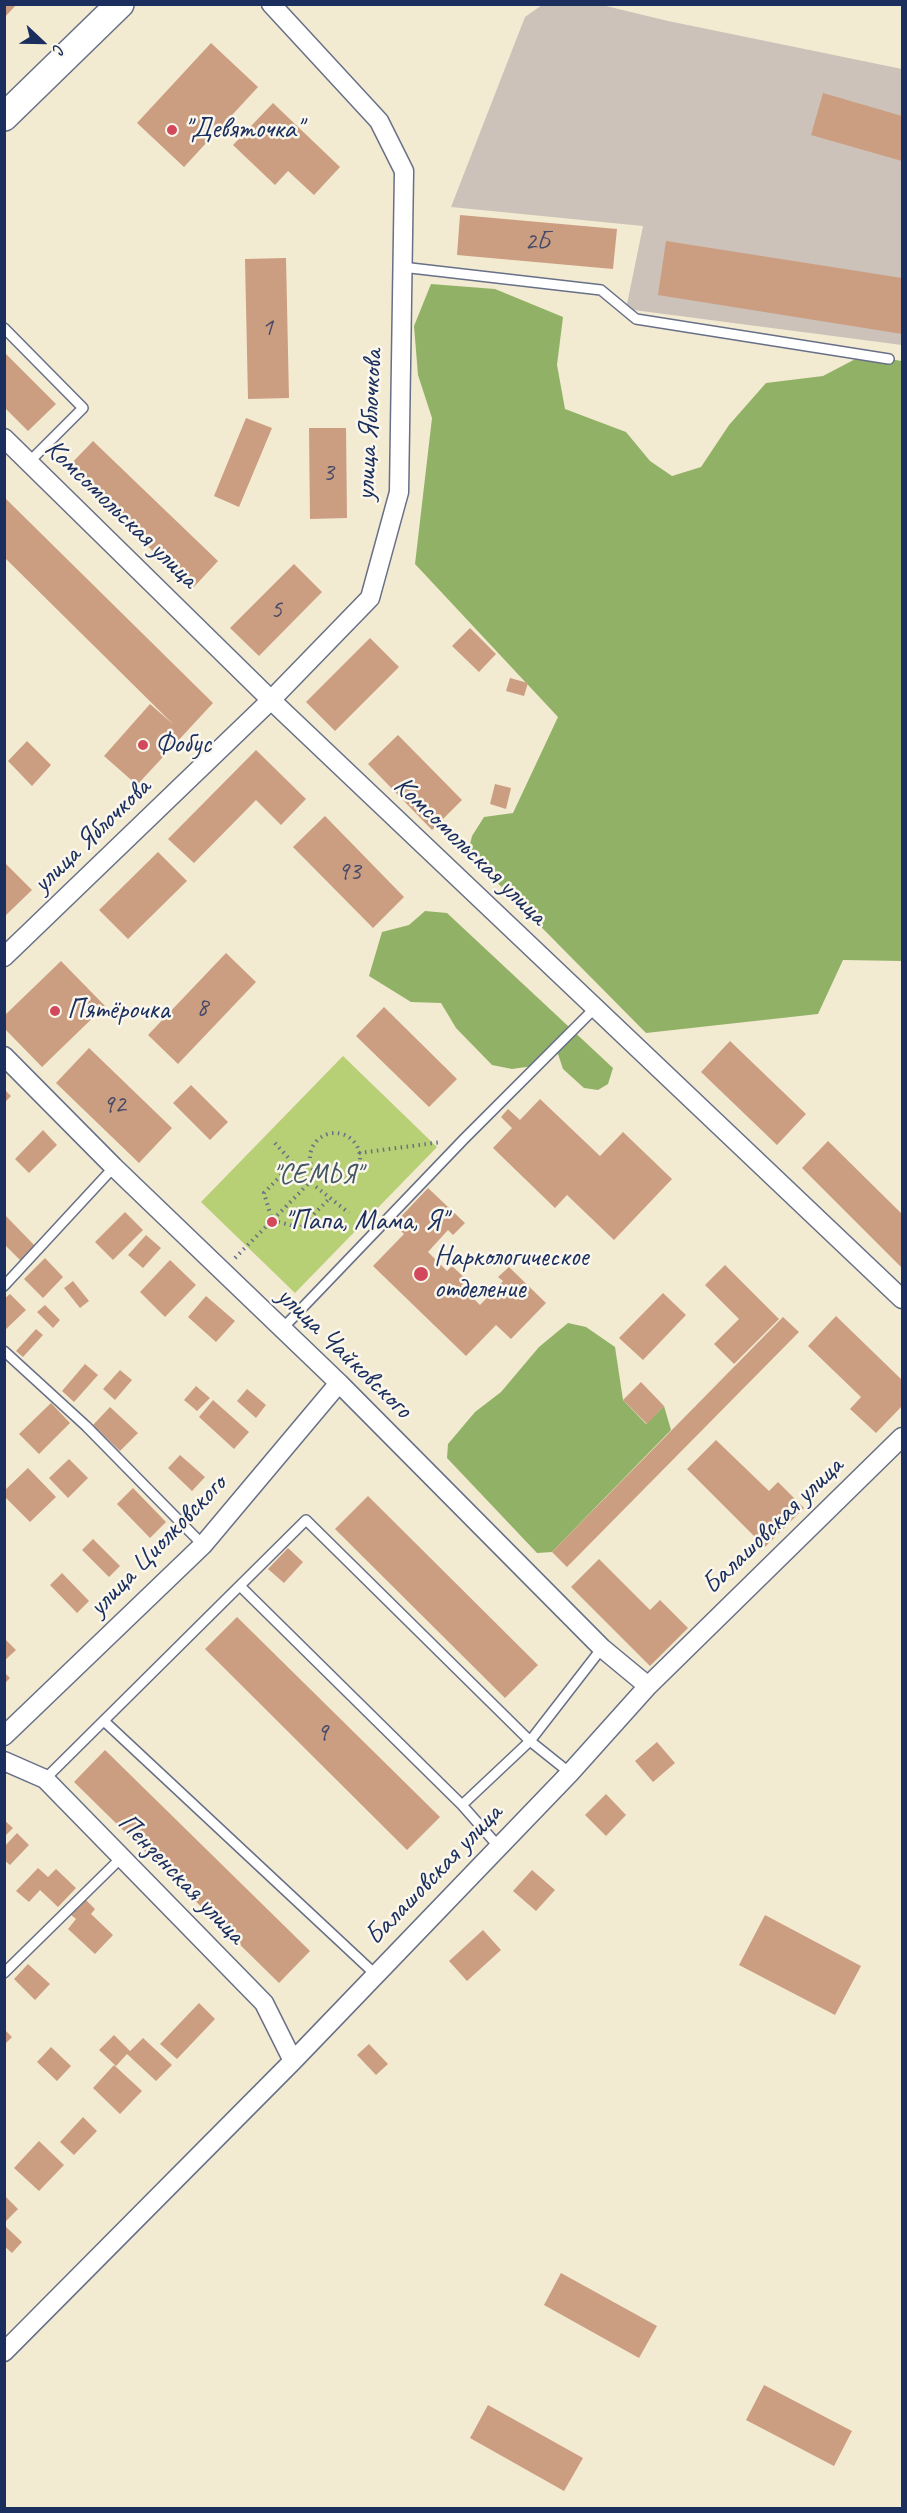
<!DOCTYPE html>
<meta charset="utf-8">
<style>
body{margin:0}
#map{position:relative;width:907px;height:2513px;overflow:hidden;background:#f3ead2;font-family:Caveat,sans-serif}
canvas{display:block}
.frame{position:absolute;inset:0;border:6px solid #1b2f5e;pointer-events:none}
.north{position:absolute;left:12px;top:12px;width:60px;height:60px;-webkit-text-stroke:4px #fbf7ec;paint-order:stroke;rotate:112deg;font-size:16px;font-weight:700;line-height:24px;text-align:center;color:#1b2f5e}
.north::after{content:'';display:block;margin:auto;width:21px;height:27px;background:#1b2f5e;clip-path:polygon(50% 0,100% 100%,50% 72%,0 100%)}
</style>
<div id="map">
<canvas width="907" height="2513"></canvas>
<div class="frame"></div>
<div class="north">С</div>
</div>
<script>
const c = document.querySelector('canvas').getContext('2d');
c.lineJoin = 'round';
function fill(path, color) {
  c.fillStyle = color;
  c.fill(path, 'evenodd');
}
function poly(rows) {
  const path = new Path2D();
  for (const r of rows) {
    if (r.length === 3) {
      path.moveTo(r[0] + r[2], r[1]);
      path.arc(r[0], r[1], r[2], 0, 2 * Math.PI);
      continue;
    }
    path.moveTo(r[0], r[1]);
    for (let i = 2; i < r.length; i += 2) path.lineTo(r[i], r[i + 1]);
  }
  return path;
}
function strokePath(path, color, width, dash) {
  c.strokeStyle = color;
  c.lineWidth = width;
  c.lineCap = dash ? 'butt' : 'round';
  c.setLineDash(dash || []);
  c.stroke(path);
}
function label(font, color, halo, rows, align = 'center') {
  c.font = font + ' Caveat,sans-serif';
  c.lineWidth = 5;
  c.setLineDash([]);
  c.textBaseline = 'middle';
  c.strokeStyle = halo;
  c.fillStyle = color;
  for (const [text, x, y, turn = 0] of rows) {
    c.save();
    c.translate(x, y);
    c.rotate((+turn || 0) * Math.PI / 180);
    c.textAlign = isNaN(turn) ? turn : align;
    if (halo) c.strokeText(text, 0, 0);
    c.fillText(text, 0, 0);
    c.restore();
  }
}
const industrial = poly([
 [542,5,602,5,668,21,902,69,902,345,626,309,643,226,451,207,525,17]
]);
const green = poly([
 [343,1056,437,1147,295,1293,201,1202]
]);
const forest = poly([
 [431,284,495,289,563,317,557,365,565,409,626,432,650,461,672,476,701,467,729,425,766,383,823,376,863,355,902,361,902,961,843,960,818,1014,646,1033,468,853,472,836,484,817,513,813,558,717,415,564,432,418,418,375,414,326],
 [425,911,447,913,613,1068,608,1084,598,1090,584,1088,563,1069,558,1054,533,1066,512,1069,492,1065,456,1028,441,1003,411,1002,369,976,382,932,409,925],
 [568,1323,586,1327,615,1347,623,1400,646,1424,664,1406,671,1430,552,1552,537,1553,447,1458,448,1444,475,1412,501,1392,539,1347]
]);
const building = poly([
 [4,4,17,4,4,18],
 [211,43,258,87,184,167,137,123],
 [823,93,902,116,902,161,811,135],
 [273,103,340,167,314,195,288,171,275,185,233,145],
 [460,215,617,229,613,269,457,255],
 [666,241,902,278,902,334,658,295],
 [286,258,289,398,248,399,245,259],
 [4,352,56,404,28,431,4,407],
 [246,418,272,428,239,507,214,496],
 [309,428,346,428,347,518,310,519],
 [93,441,218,561,192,589,67,468],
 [4,497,213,703,137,785,104,756,150,704,174,725,4,557],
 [294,564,322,592,259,656,230,628],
 [470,628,496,654,479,672,452,646],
 [370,638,399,667,335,731,306,702],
 [510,678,528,683,524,696,506,691],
 [398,735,462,800,432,830,368,764],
 [27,741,51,765,32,786,8,761],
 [256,750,306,799,281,825,256,800,194,863,168,839],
 [495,784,511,788,506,809,490,804],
 [325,816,404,897,373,928,293,847],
 [158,852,187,881,128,939,99,910],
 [4,862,32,890,4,917],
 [226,953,256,982,178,1064,148,1035],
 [61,961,105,1006,42,1067,4,1028,4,1016],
 [384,1007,457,1079,429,1107,356,1036],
 [730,1041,806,1114,777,1145,701,1072],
 [89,1048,172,1128,139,1163,56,1083],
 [191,1085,228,1122,210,1140,173,1103],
 [4,1089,11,1096,4,1103],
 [540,1099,600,1156,623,1132,672,1179,614,1240,567,1195,555,1208,493,1148,512,1128,501,1117,508,1109,520,1120],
 [43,1130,57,1145,29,1173,15,1159],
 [828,1141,902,1214,902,1268,802,1168],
 [428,1188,465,1223,453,1235,448,1230,428,1252,447,1271,452,1266,467,1280,461,1286,480,1305,503,1281,498,1277,509,1267,546,1303,511,1339,496,1325,466,1356,373,1266,404,1234,394,1224],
 [125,1212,143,1230,113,1260,95,1242],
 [4,1214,37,1248,22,1262,4,1244],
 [146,1235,161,1248,143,1268,128,1255],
 [45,1258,63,1277,43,1298,24,1279],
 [170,1260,196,1285,165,1317,140,1292],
 [725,1265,779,1319,734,1364,714,1344,739,1319,705,1285],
 [73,1281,89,1301,80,1308,64,1288],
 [663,1293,686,1315,643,1360,619,1338],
 [10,1294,26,1310,4,1331,4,1299],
 [206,1296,235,1321,216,1342,188,1317],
 [45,1305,60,1320,53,1328,37,1312],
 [836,1316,902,1380,902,1406,876,1433,850,1409,861,1397,808,1346],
 [783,1317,799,1332,567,1567,552,1552],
 [36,1329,43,1335,23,1357,16,1351],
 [85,1364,98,1375,74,1402,62,1391],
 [120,1370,132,1380,115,1400,103,1389],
 [641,1382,664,1406,647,1424,623,1400],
 [196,1386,210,1398,197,1411,184,1400],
 [247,1389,266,1405,256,1418,237,1401],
 [213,1400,249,1432,234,1449,199,1417],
 [51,1403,70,1423,39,1454,19,1434],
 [110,1407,138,1433,120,1451,93,1425],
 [716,1440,769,1491,778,1482,804,1508,765,1547,687,1469],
 [180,1455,205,1477,192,1491,168,1468],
 [69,1459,88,1478,68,1498,49,1478],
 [28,1468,56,1497,30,1522,4,1496,4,1491],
 [133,1488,166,1522,150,1538,117,1504],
 [368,1496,538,1665,505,1698,335,1529],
 [93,1539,120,1566,109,1577,82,1550],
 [288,1548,303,1562,284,1583,268,1569],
 [599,1559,650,1610,660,1600,688,1628,650,1666,571,1587],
 [62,1573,89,1601,77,1613,50,1585],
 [237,1617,440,1817,407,1850,205,1649],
 [4,1638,16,1650,4,1661],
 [4,1672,10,1678,4,1684],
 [657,1742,675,1763,653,1782,635,1761],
 [105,1750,310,1951,279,1983,74,1782],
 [606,1794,626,1815,606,1836,585,1815],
 [4,1820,13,1828,4,1837],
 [17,1833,29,1845,10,1865,4,1860,4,1847],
 [38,1868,48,1877,56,1869,76,1888,58,1907,40,1890,29,1902,16,1891],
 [532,1870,555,1890,536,1911,513,1891],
 [86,1900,95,1909,91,1914,113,1935,95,1954,68,1929,76,1919,71,1915],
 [765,1915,861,1966,835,2015,739,1965],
 [483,1930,501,1950,467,1981,449,1961],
 [28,1964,50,1984,35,2000,14,1979],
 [199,2003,215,2019,177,2059,160,2044],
 [5,2030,12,2037,5,2044],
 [114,2035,130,2051,143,2038,172,2065,156,2081,127,2054,116,2066,99,2050],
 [369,2044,388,2064,376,2075,357,2055],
 [51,2047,71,2066,57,2081,37,2062],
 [114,2065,142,2091,120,2114,93,2088],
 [83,2117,97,2131,74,2155,60,2142],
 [39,2141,64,2165,39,2191,14,2168],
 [4,2195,18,2209,4,2223],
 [4,2225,22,2242,12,2253,4,2246],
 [561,2273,657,2326,639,2358,544,2305],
 [764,2385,852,2431,834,2466,746,2420],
 [488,2405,583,2458,564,2491,470,2438]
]);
const path = poly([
 [335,1158,25],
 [275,1143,310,1182,349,1213],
 [359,1153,442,1142],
 [294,1162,264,1193,272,1220,300,1228,330,1198],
 [235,1258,317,1175]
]);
const lane = poly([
 [402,267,601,290,636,319,889,359],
 [4,328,83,408,29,462],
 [4,1286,114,1167],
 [282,1329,464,1139,595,1008],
 [4,1351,86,1426,203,1545],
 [240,1586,462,1805,499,1847],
 [104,1721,375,1974],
 [45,1779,306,1520,530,1741,570,1773],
 [462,1805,530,1741,602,1648],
 [4,1973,122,1857]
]);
const street = poly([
 [4,438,271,700,902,1299],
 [4,957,271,700,370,598,399,492,404,171,379,121,271,4],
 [4,1056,114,1167,339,1383,602,1648,648,1686],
 [4,1736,203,1545,339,1383],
 [4,1761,45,1779,264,2003,293,2061],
 [4,2352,293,2061,570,1773,648,1686,902,1437]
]);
const secondary = poly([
 [4,117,120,4]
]);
const markers = [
 [172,130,6,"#d1495b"],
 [143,745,6,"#d1495b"],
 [55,1011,6,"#d1495b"],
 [272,1222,6,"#d1495b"],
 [421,1274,8,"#d1495b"]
];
const numberNames = [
 ["2Б",537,242],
 ["1",267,328],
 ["3",328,473],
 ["5",276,610],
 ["93",349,872],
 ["8",202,1008],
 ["92",114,1105],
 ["9",322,1733]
];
const poiNames = [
 ["\"Девяточка\"",184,130],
 ["Фобус",155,745],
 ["Пятёрочка",67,1011],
 ["\"Папа, Мама, Я\"",284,1222],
 ["Наркологическое",434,1258],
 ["отделение",434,1290]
];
const streetNames = [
 ["улица Яблочкова",370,425,-87],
 ["Комсомольская улица",121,514,44],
 ["улица Яблочкова",92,836,-44],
 ["Комсомольская улица",470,851,44],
 ["улица Чайковского",344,1353,44],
 ["Балашовская улица",773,1526,-44],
 ["улица Циолковского",158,1546,-46],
 ["Балашовская улица",434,1875,-46],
 ["Пензенская улица",181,1879,46]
];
const parkNames = [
 ["\"СЕМЬЯ\"",317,1176]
];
fill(industrial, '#ccc2b9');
fill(green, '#b7d075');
fill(forest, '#91b266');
fill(building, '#cb9e81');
strokePath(lane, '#677087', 12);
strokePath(street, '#677087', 21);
strokePath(secondary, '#677087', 30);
strokePath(path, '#677087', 4, [1.5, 4.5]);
strokePath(lane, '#fff', 9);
strokePath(street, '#fff', 18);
strokePath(secondary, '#fff', 27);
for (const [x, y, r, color] of markers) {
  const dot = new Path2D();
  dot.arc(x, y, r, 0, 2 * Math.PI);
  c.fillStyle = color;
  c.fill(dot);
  strokePath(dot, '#fbf7ec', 2);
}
label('26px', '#474b67', null, numberNames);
label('28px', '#1b2f5e', '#fbf7ec', poiNames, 'left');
label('28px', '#1b2f5e', '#fbf7ec', streetNames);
label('28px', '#425764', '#fbf7ec', parkNames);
</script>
